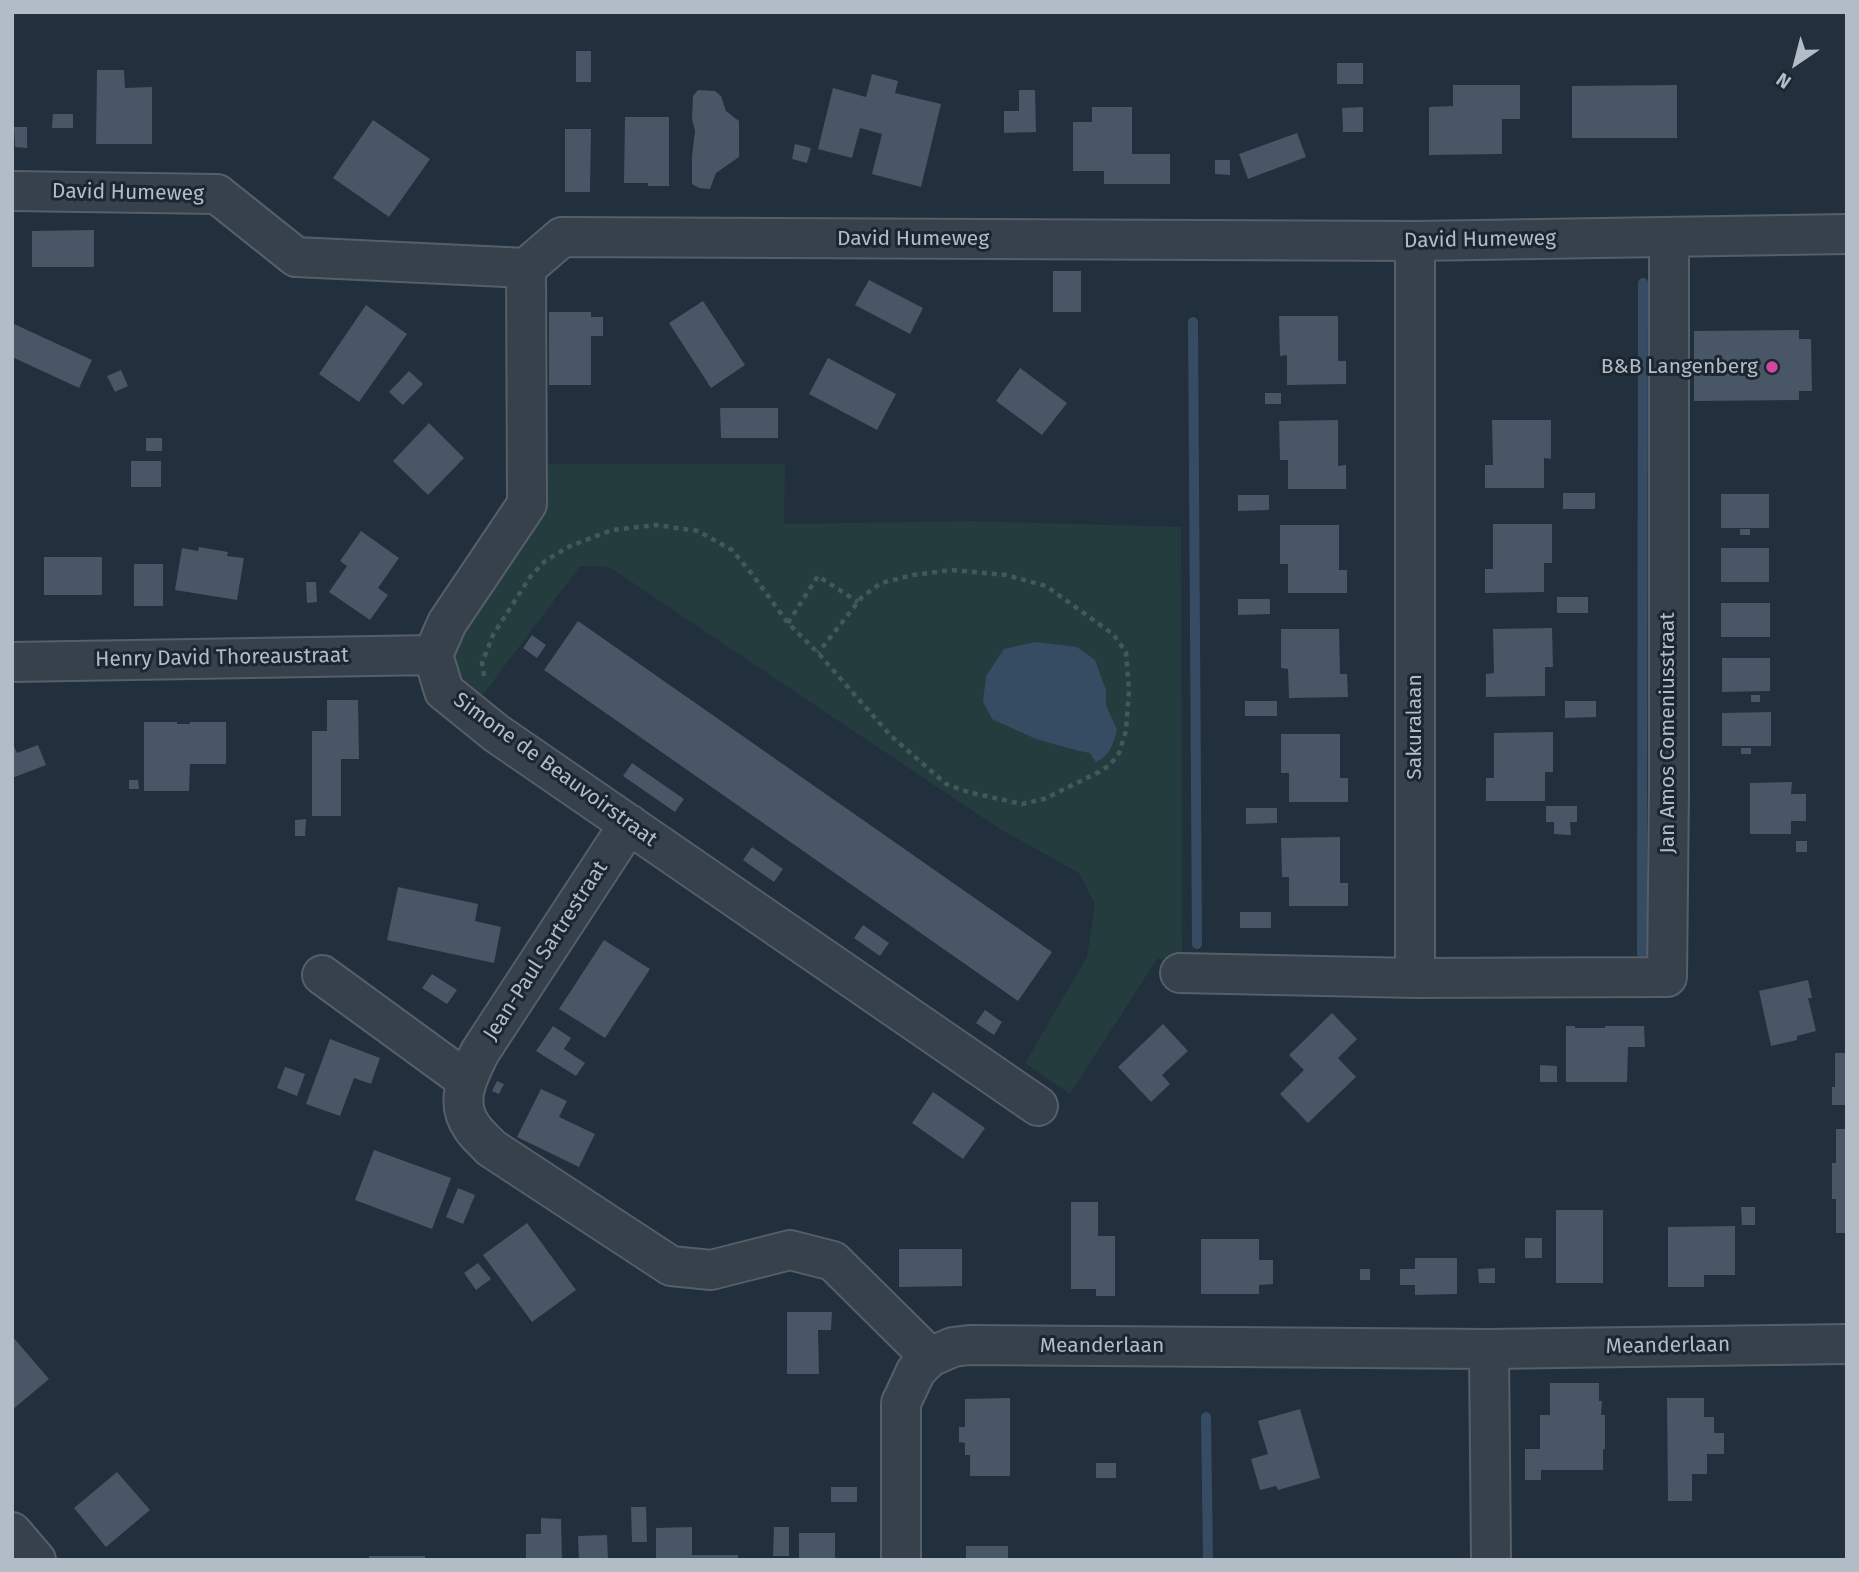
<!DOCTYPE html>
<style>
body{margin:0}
#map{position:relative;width:1859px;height:1572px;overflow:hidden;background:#222f3c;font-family:"Fira Sans",sans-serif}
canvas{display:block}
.frame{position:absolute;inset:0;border:14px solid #b2bcc7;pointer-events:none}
.north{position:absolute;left:1761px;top:28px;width:70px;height:70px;-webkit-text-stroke:5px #1b2630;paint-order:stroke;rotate:215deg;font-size:19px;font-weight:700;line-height:28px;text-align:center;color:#b2bcc7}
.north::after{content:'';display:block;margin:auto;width:24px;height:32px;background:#b2bcc7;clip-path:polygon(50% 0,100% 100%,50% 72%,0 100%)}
</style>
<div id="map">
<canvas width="1859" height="1572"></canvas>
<div class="frame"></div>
<div class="north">N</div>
</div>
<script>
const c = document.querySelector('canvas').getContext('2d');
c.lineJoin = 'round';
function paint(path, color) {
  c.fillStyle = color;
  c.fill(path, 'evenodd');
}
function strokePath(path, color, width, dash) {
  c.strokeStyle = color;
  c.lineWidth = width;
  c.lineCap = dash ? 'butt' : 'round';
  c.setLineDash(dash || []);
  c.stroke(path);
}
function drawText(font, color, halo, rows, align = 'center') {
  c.font = font + ' "Fira Sans",sans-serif';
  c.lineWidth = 6;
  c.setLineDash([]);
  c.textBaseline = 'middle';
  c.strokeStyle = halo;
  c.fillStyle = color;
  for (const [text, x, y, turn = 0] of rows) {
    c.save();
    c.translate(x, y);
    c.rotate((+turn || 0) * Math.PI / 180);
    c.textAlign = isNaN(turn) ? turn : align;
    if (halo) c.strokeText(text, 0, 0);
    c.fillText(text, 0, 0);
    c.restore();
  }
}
paint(new Path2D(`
 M542,464H785L784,524L970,521L1181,527L1182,957L1157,959L1070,1094L1025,1063L1087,957L1095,904L1079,873L998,828L609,567L580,566L479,700L459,682L452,669L454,636Z`), '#243c3d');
paint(new Path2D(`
 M1035,642L1077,647L1095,660L1106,690V705L1117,730C1113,744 1110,756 1096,762L1090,753L1079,751L1036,739L992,719L983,702L986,676L1004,649Z`), '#364c63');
strokePath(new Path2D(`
 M1193,322L1197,944
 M1642,953L1643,283
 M1206,1417L1208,1560`), '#364c63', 10);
paint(new Path2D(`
 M576,51H591V82H576Z
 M1337,63H1363V84H1337Z
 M97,70H124L125,88L152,87V144H96Z
 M872,74L898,81L895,93L941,104L921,187L872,174L882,134L860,128L852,158L818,149L833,88L866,97Z
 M1453,85H1520V119H1502V154L1429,155V107L1453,106Z
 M1677,85V138H1572V86Z
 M698,90L715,91L721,96L726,111L739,121V157L716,173L710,189L699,188L692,184V156L695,131L692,119L693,96Z
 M1019,90H1035L1036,132L1004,133V111H1019Z
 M1092,107H1132V154H1170V184H1104V171H1073V122H1092Z
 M1363,107V132H1343L1342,108Z
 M53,114H73V128H52Z
 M625,117H669V186H648V183H624Z
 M373,120L430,159L389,217L333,178Z
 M14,127H27V148L15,147Z
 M565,129H591L590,192H565Z
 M1297,133L1306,157L1248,179L1239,154Z
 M795,144L811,148L807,163L792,159Z
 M1215,160H1230V175L1215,174Z
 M94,230V267H32V231Z
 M1053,271H1081V312H1053Z
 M869,280L923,308L910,334L855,305Z
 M703,301L745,365L711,388L669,323Z
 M366,305L407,334L359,402L319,374Z
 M549,312H591V317H603V336H591V385H549Z
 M1279,316H1338V361H1346V384L1287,385V355L1280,356Z
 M12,323L92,360L79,388L12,357Z
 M1799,330V339H1811L1812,391H1799V400L1694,401V331Z
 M828,358L896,394L877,430L809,394Z
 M1020,368L1067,403L1042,435L996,401Z
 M121,370L128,386L115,392L107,376Z
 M409,371L423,384L403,405L389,392Z
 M1265,393H1281V404H1265Z
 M720,408H778V438H721Z
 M1338,420V466L1346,465V489H1288V460H1280L1279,421Z
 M1492,420H1551V459L1544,458V488H1485V465H1493Z
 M429,423L464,458L428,495L393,461Z
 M146,438H162V451H146Z
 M131,461H161V487H131Z
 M1563,493H1595V509H1563Z
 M1721,494H1769V528H1721Z
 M1238,495H1269V510L1238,511Z
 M1493,524H1552V563H1544V592L1485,593V569H1493Z
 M1280,525H1339V570H1347V593H1288V564H1280Z
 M1740,529H1750V535H1740Z
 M361,531L399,558L378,588L388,595L370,620L329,592L347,566L340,561Z
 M199,547L228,552L227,556L244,558L237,600L175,590L182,548L198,551Z
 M1721,548H1769V582H1721Z
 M44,557H102V595H44Z
 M134,564H163V606H134Z
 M306,582H316L317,602L307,603Z
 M1557,597H1588V613H1557Z
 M1238,599H1270V614L1238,615Z
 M1721,603H1770V637H1721Z
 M578,621L1052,952L1018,1001L544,670Z
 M1552,628L1553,667H1545V696L1486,697V674L1494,673L1493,629Z
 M1281,629H1339L1340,674H1347L1348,697L1289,698L1288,669L1281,668Z
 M532,635L546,645L537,658L523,648Z
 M1722,658H1770V691L1722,692Z
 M1751,695H1760V702H1751Z
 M327,700H358L359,759H341V816H312V731H327Z
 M1245,701H1277V716H1245Z
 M1565,701H1596V717L1565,718Z
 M1771,712V746H1722V713Z
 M144,722H177V724H190V722H226V764H190L189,791H144Z
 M1553,732V772H1545V801H1486V778H1494V733Z
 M1281,734H1340V778H1348V802H1289V773H1281Z
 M12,742L17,753L38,745L46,765L12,778Z
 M1741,748H1751V754H1741Z
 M632,763L684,799L675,812L623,776Z
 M129,780H138L139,789H129Z
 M1792,782L1791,794H1806V821H1791V834H1750V783Z
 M1546,806H1577V822H1570L1571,835L1554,834V822H1546Z
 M1246,808H1277V823L1246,824Z
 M306,819L305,836H295V820Z
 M1340,837V883H1348V906H1289V877H1282L1281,838Z
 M1796,841H1807V852H1796Z
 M752,847L783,869L774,882L743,860Z
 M398,887L478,904L475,921L501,927L494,963L387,940Z
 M1240,912H1271V928H1240Z
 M863,925L889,943L880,956L854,938Z
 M604,940L650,969L605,1038L559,1009Z
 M432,974L457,990L447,1004L422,988Z
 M1808,980L1812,998H1808L1816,1031L1797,1036V1040L1771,1046L1759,991Z
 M985,1010L1002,1022L994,1035L976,1023Z
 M1332,1013L1357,1039L1338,1058L1356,1077L1308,1123L1280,1094L1304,1070L1289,1055Z
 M1163,1024L1188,1051L1162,1075L1170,1084L1151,1102L1118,1067Z
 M553,1026L571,1038L564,1049L585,1063L576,1076L536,1051Z
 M1566,1026H1575V1028H1605V1026H1644L1645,1047H1628L1627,1082H1566Z
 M330,1039L380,1058L371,1084L354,1078L340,1116L306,1104Z
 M1835,1053H1847V1105H1832V1087H1835Z
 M1540,1065L1557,1066V1082H1540Z
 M285,1067L305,1074L297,1096L277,1088Z
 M497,1081L504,1084L499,1094L492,1091Z
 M541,1089L567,1101L559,1117L595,1134L579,1167L517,1137Z
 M933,1092L985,1128L963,1159L912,1123Z
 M1836,1129H1847V1233H1836V1199H1832V1163H1836Z
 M374,1150L451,1178L432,1229L355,1200Z
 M458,1188L475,1195L463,1224L446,1217Z
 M1071,1202H1098V1236H1115V1296H1096V1289H1071Z
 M1741,1207H1755V1225H1742Z
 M1556,1210H1603V1283H1556Z
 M527,1223L576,1290L532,1322L483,1255Z
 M1735,1226V1275H1704V1287H1668V1227Z
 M1525,1238H1542V1258H1525Z
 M1201,1239H1259V1260H1273V1284L1259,1285V1294H1201Z
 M899,1249H962V1286L899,1287Z
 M1415,1258H1457V1294L1415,1295V1285H1400V1269H1415Z
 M478,1263L491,1279L476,1290L464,1273Z
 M1495,1268V1283H1479L1478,1269Z
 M1360,1269H1370V1280H1360Z
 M787,1312H832L831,1330H818L819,1374H787Z
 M12,1336L49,1379L12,1410Z
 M1550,1383H1599V1401H1602L1601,1415H1605V1449H1603V1470H1541V1480H1525V1449H1540V1415H1550Z
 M1010,1398V1476H970V1455H965V1443L959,1442V1427H965V1399Z
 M1667,1398H1704V1417H1714V1433H1724V1454H1707V1474H1692V1501H1668Z
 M1300,1409L1320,1478L1278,1490L1276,1486L1260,1490L1251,1459L1268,1454L1258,1421Z
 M1096,1463H1116V1478H1096Z
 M117,1472L150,1510L106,1547L74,1508Z
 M831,1487H857V1502H831Z
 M631,1507H646L647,1542H632Z
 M541,1518L561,1519L562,1560H526V1534H541Z
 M692,1527V1555H738V1560H656V1528Z
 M774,1527H789V1556H773Z
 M799,1533H835V1560H799Z
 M607,1535L608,1560H579L578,1536Z
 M966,1546H1008V1560H966Z
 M369,1556H425V1560H369Z`), '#485665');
const minor = new Path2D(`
 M12,191L217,194L296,257L526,268L562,237L1415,241L1847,234
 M526,268L527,504L447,623L433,655L444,691L496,733L1038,1106
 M12,662L433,655
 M629,824L480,1052C468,1076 454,1102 472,1127C477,1135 485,1141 491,1148L671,1266L711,1270L790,1250L833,1261L930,1357
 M1180,973L1415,978V241
 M322,975L466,1080
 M1415,978L1667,977L1669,790V237
 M1489,1349L1491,1560
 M12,1532L36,1560
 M901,1560V1403L916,1371L930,1357L953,1347L969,1345L1489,1349L1847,1344`);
strokePath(minor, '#545f6a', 42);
strokePath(new Path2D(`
 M788,623L818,576L858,602
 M484,676L482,663L493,635L530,577L545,561L570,546L612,530L656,525L698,531L732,550L752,574L788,623L818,653L891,736L946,784L968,792L1022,804L1044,799L1099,772L1110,765L1119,753L1126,731L1129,690L1126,652L1113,634L1046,586L1006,575L952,570L913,575L881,583L862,597L818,653`), '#42595a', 4.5, [5, 5]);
strokePath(minor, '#36414c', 38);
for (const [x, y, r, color] of [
 [1772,367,7,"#d1479c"]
]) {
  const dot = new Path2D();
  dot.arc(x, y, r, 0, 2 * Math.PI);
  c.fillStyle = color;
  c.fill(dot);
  strokePath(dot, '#1b2630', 2.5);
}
drawText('21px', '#b2bcc7', '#1b2630', [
 ["David Humeweg",128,193,1],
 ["David Humeweg",913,239],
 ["David Humeweg",1480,240,-1],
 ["Henry David Thoreaustraat",222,658,-1],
 ["Sakuralaan",1415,727,-90],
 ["Jan Amos Comeniusstraat",1668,733,-90],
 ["Simone de Beauvoirstraat",555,770,36],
 ["Jean-Paul Sartrestraat",546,951,-57],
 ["Meanderlaan",1102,1346],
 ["Meanderlaan",1668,1346,-1]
]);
drawText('21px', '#b2bcc7', '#1b2630', [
 ["B&B Langenberg",1758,367]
], 'right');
</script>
